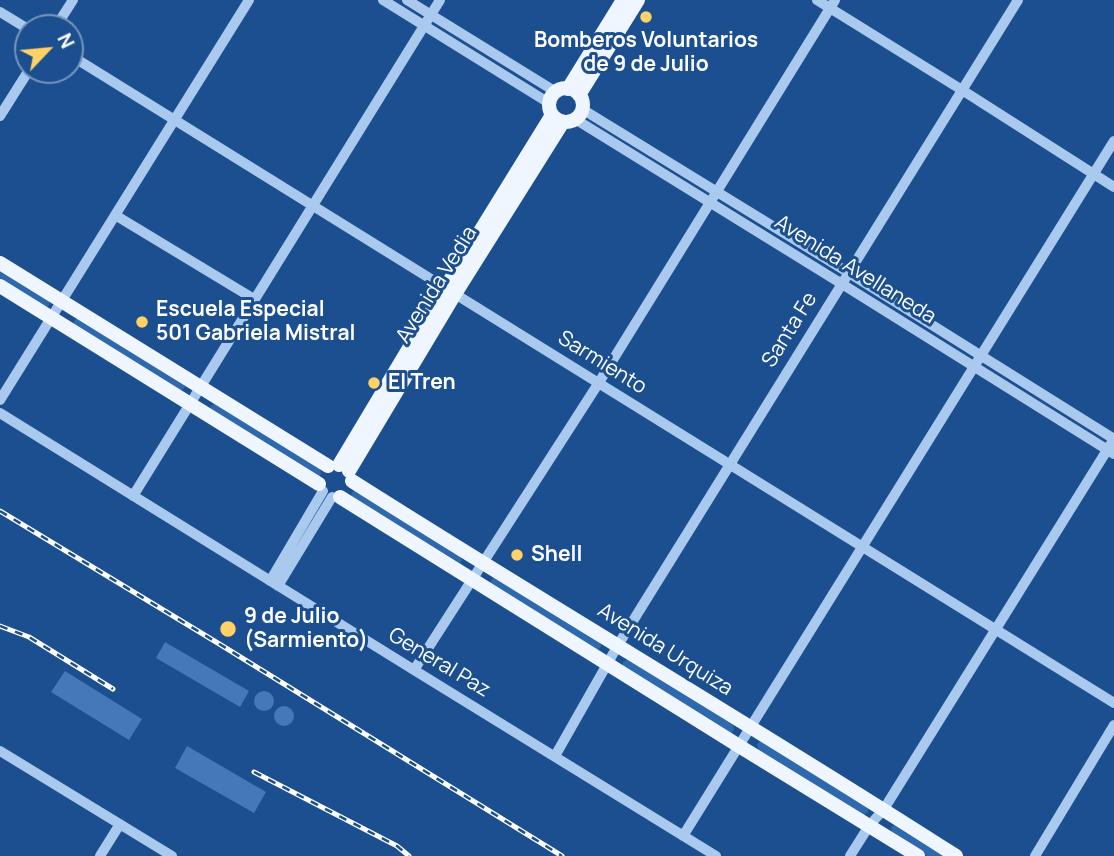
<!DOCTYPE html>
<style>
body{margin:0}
#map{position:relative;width:1114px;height:856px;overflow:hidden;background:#1b4f8f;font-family:Manrope,sans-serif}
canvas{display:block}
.north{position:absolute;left:14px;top:14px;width:70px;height:70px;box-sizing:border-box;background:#1b4f8f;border:2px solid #7695bc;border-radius:50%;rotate:64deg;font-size:19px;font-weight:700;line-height:28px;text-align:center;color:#fff}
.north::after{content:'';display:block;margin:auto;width:24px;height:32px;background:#ffd166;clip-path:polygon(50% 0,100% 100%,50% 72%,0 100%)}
</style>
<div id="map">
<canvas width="1114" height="856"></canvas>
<div class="north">N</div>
</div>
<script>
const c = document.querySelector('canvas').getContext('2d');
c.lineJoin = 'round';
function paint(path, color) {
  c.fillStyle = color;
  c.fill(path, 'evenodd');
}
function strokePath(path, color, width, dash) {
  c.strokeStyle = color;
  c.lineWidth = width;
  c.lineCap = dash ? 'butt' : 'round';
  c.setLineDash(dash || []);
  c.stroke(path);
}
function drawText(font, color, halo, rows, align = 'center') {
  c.font = font + ' Manrope,sans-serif';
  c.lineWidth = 6;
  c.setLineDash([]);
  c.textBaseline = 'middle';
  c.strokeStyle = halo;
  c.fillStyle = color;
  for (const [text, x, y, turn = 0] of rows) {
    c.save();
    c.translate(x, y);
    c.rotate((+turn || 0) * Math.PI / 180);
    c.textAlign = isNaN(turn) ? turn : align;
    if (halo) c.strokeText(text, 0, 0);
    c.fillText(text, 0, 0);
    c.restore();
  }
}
paint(new Path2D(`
 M0,268L49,299C50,302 50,305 47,307L0,281Z
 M77,317L185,386L184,389L179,391L75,326L73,323Z
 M215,403L320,469L321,474L319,477L210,409L211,406Z
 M356,490L461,555L462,561L460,563L351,496L352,492Z
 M493,577L600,642C602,645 601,648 598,650L490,583Z
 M626,660H631L733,725L734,730L731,733H728L623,667V662Z
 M760,741L868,808V812L864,815L759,751L757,745Z
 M896,825L947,856H927L892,834L891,827Z`), '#2e69ad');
paint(new Path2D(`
 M165,642L249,691L240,707L156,658Z
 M65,671L142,719L129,740L51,692Z
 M254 701a10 10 0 1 1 20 0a10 10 0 1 1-20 0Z
 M274 716a10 10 0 1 1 20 0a10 10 0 1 1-20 0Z
 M187,746L266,792L254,813L175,768Z`), '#4478b7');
strokePath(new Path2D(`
 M383,0L549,103
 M407,0L556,92
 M817,0L962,90L1114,187
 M0,12L28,29
 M55,28L73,0
 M70,55L1114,703
 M582,109L849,273L1114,439L884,809L869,826L850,856
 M0,116L29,70
 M575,119L842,284L1114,454
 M115,215L254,299
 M0,400L249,0
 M0,413L414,670L716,856
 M133,496L440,0
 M270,581L323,491
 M278,586L332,497
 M414,670L598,384L835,0
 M0,751L172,856
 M555,756L618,645L1018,0
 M683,836L1114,141
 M100,856L120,824
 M1035,856L1114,725`), '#a9c9ee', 10);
strokePath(new Path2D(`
 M549 105a17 17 0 1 1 34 0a17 17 0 1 1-34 0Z
 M568,89L623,0
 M579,95L638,0
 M0,263L328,466
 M0,286L319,484
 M339,465L445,288L552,115
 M349,471L455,294L563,122
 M352,481C552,608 757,728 956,856
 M340,497L739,746L918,856`), '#f0f6ff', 14);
const rail = new Path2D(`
 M0,511L221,645L562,856
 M0,626L29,637L113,689
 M254,772L397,846L409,856`);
strokePath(rail, '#fff', 5);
strokePath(rail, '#1b4f8f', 2.5, [8]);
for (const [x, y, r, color] of [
 [646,17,7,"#ffd166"],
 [142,322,7,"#ffd166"],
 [374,383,7,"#ffd166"],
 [517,555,7,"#ffd166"],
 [228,629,9,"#ffd166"]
]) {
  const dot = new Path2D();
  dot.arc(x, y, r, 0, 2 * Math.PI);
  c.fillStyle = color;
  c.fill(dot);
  strokePath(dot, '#1b4f8f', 2.5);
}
drawText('bold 21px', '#fff', '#1b4f8f', [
 ["Bomberos Voluntarios",646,41,"center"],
 ["de 9 de Julio",646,65,"center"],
 ["Escuela Especial",156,310],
 ["501 Gabriela Mistral",156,334],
 ["El Tren",388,383],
 ["Shell",531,555],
 ["9 de Julio",244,617],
 ["(Sarmiento)",244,641]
], 'left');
drawText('21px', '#fff', '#1b4f8f', [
 ["Avenida Avellaneda",855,270,32],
 ["Avenida Vedia",437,285,-58],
 ["Santa Fe",790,330,-58],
 ["Sarmiento",602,363,32],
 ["Avenida Urquiza",665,650,32],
 ["General Paz",439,663,31]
]);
</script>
